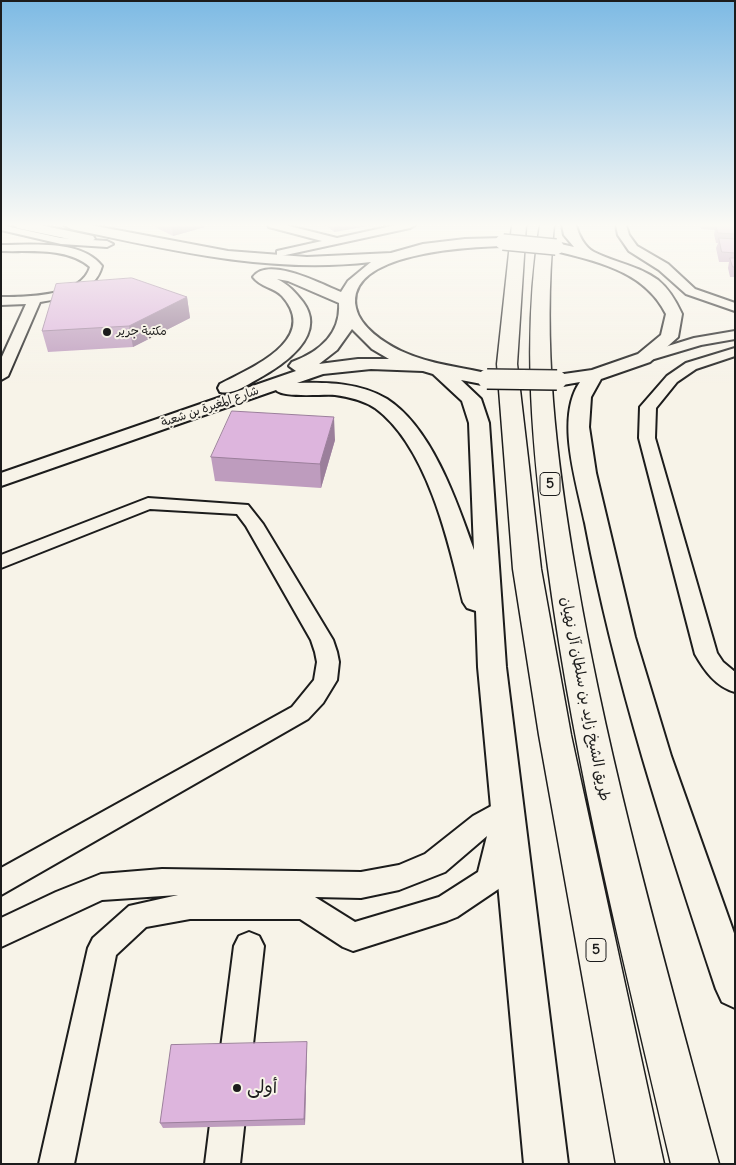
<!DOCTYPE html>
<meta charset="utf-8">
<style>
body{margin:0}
#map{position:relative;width:736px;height:1165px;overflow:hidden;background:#f7f3e8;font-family:Delius,sans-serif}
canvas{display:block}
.frame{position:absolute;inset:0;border:2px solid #1c1c1c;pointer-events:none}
</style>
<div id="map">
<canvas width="736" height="1165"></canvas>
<div class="frame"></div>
</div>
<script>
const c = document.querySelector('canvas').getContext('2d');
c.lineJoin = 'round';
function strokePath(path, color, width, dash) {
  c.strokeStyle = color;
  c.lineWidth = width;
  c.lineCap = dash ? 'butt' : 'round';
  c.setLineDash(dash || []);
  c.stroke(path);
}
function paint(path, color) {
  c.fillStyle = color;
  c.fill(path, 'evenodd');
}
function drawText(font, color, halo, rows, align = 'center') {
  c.font = font + ' Delius,"Playpen Sans Arabic",sans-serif';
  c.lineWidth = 4;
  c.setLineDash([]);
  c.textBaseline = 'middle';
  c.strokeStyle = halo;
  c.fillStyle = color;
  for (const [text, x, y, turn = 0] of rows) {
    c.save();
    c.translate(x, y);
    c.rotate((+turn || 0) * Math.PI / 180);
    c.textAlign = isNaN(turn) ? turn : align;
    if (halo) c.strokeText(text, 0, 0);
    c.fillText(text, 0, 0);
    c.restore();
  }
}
const minor = new Path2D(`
 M1,225L61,238L107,241L113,244L107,247L61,244L1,230Z
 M268,225H285L337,238L396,225H415L410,228L281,256L277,255V251L322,241L269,227Z
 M616,225H626L629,235L637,246L668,264L695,289L735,303V311L686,294L659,270L629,251L618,235Z
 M1,245C32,245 81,239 102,266C95,293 64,298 40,302L8,376L1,380V359L26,304L1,305V297C27,297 81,297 90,267C67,247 30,252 1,251Z
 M735,331V339L701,345L644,362L637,358L639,355L694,338Z
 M735,348V356L696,369L677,382L656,408L655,438L717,653L723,662L735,672V692C716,687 704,670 695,654L639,438L640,407L667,376L686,363Z
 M148,498L248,505L263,524L333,640L337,652L339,662L337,680L323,703L308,719L1,895V868L292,707L314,680L317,662L315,652L311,640L246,526L237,514L150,509L1,568V555Z
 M506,798L515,801L519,809L515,817L511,820L515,828L500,888L457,917L447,921L353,951L343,947L300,919H190L146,927L116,955L74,1164H39L88,948L93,938L129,906L178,895L102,900L1,947V918L56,892L101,874L162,869L361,872L399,865L425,854L473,816ZM487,836L478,872L439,897L355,922L315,897L361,898L399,890L445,872Z
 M249,932L259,936L264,946L250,1071L246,1083L237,1086L242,1088L247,1100L240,1164H205L213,1100L218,1088L227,1084L222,1083L218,1071L234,946L239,936Z`);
const major = new Path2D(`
 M15,225H40L93,236L95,239L88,243L17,228Z
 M64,225H90L228,251L307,257L391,253L423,244L465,239L503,238L510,242L503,246C470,247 344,252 356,308C360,327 384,343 401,351C431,365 462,367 494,375L496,379L494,383L487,385L461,380L481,399L489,423L506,667L568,1164H524L478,667L476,611L467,608L463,602C449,542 427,446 375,408C363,400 349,397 335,395C323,394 282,398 276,390L1,486V473L296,371L289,366L292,362C319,352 341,334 339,303L288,281L277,279C289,285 295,292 303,302C328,336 282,366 256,380C245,386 233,395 220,392L218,388L220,384C251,368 321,339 282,296C275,288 260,287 253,277C268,256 321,284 341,292L348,281L371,262C269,274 170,250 71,229ZM352,329L372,349L389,359H358L319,364L337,350ZM371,369L423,371L433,374L462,401L469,423L474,550C457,502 432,428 387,399C361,383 327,382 297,383L323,374Z
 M562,225H576C578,234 585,248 594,252C616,263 637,265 658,280C669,289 676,301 682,314L678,337L650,362L601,379L591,397L589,427L596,473L635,637L671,756L735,936V1008L722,1002L716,989C665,835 615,682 585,523C577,483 555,418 580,382L557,386L550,384L548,380L550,376L592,370L638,354L661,335L666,314C644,270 595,261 551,250L549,247L556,243L574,247L564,235Z`);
const highway = new Path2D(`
 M512,225H526L517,364L541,569L571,735L664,1164H616L539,735L513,569L497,364Z
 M540,225H554C542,343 556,458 576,574C610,774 667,969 719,1164H671C625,966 575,769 548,568C533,454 521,339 540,225Z`);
strokePath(minor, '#1c1c1c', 4);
strokePath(major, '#1c1c1c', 4);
strokePath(highway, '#1c1c1c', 3);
paint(minor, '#f7f3e8');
paint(major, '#f7f3e8');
paint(highway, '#f7f3e8');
const majorBridgeFar1 = new Path2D(`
 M503,242L556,247`);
const majorBridge = new Path2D(`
 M487,379L557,380`);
strokePath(majorBridgeFar1, '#1c1c1c', 18, []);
strokePath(majorBridge, '#1c1c1c', 22, []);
strokePath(majorBridgeFar1, '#f7f3e8', 15);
strokePath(majorBridge, '#f7f3e8', 19);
paint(new Path2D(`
 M153,225H205V227L173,236L153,226Z
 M325,225H374L334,232Z
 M700,225H735V277H730L728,268L729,262H719L716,248L718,243H716L714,234L715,230L701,229Z
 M187,297L190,318L133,347L48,352L42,331Z
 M335,440L321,488L215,481L211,457Z
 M307,1048L305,1125L163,1128L160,1123Z`), '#be9cbe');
paint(new Path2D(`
 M172,225H205V227L173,236Z
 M334,225H374L334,232Z
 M187,297L190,318L133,347L129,326Z
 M334,417L335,440L321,488L320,464Z
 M307,1042V1048L305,1125L304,1119Z`), '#9b7f9b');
const building = new Path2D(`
 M716,225L735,226V234L718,233Z
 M719,238L735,239V253L722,252Z
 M730,258H735V267H733Z
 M132,278L187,297L129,326L42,331L56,284Z
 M232,411L334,417L320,464L211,457Z
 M307,1042L304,1119L160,1123L171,1045Z`);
paint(building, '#ddb5dd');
strokePath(building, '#9b7f9b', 1);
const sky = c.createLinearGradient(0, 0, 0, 388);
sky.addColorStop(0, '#7dbae4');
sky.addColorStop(0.58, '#fbfaf5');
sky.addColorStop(1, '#fbfaf500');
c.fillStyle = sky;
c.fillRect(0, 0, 736, 388);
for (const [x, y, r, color] of [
 [107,332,5,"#1c1c1c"],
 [237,1088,5,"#1c1c1c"]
]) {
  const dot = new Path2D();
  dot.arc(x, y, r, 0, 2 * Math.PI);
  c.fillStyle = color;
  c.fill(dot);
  strokePath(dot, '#f7f3e8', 2);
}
drawText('12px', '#1c1c1c', '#f7f3e8', [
 ["مكتبة جرير",117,332]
], 'left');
drawText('12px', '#1c1c1c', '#f7f3e8', [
 ["شارع المغيرة بن شعبة",210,407,-19]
]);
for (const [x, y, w] of [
 [550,484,20],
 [596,950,20]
]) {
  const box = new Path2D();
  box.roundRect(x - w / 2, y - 11.5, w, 23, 4);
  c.fillStyle = '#f7f3e8';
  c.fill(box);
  strokePath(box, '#1c1c1c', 1);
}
drawText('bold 14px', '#1c1c1c', null, [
 ["5",550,484],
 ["5",596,950]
]);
drawText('15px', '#1c1c1c', '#f7f3e8', [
 ["طريق الشيخ زايد بن سلطان آل نهيان",585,699,79]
]);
drawText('18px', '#1c1c1c', '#f7f3e8', [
 ["أولى",247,1088]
], 'left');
</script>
